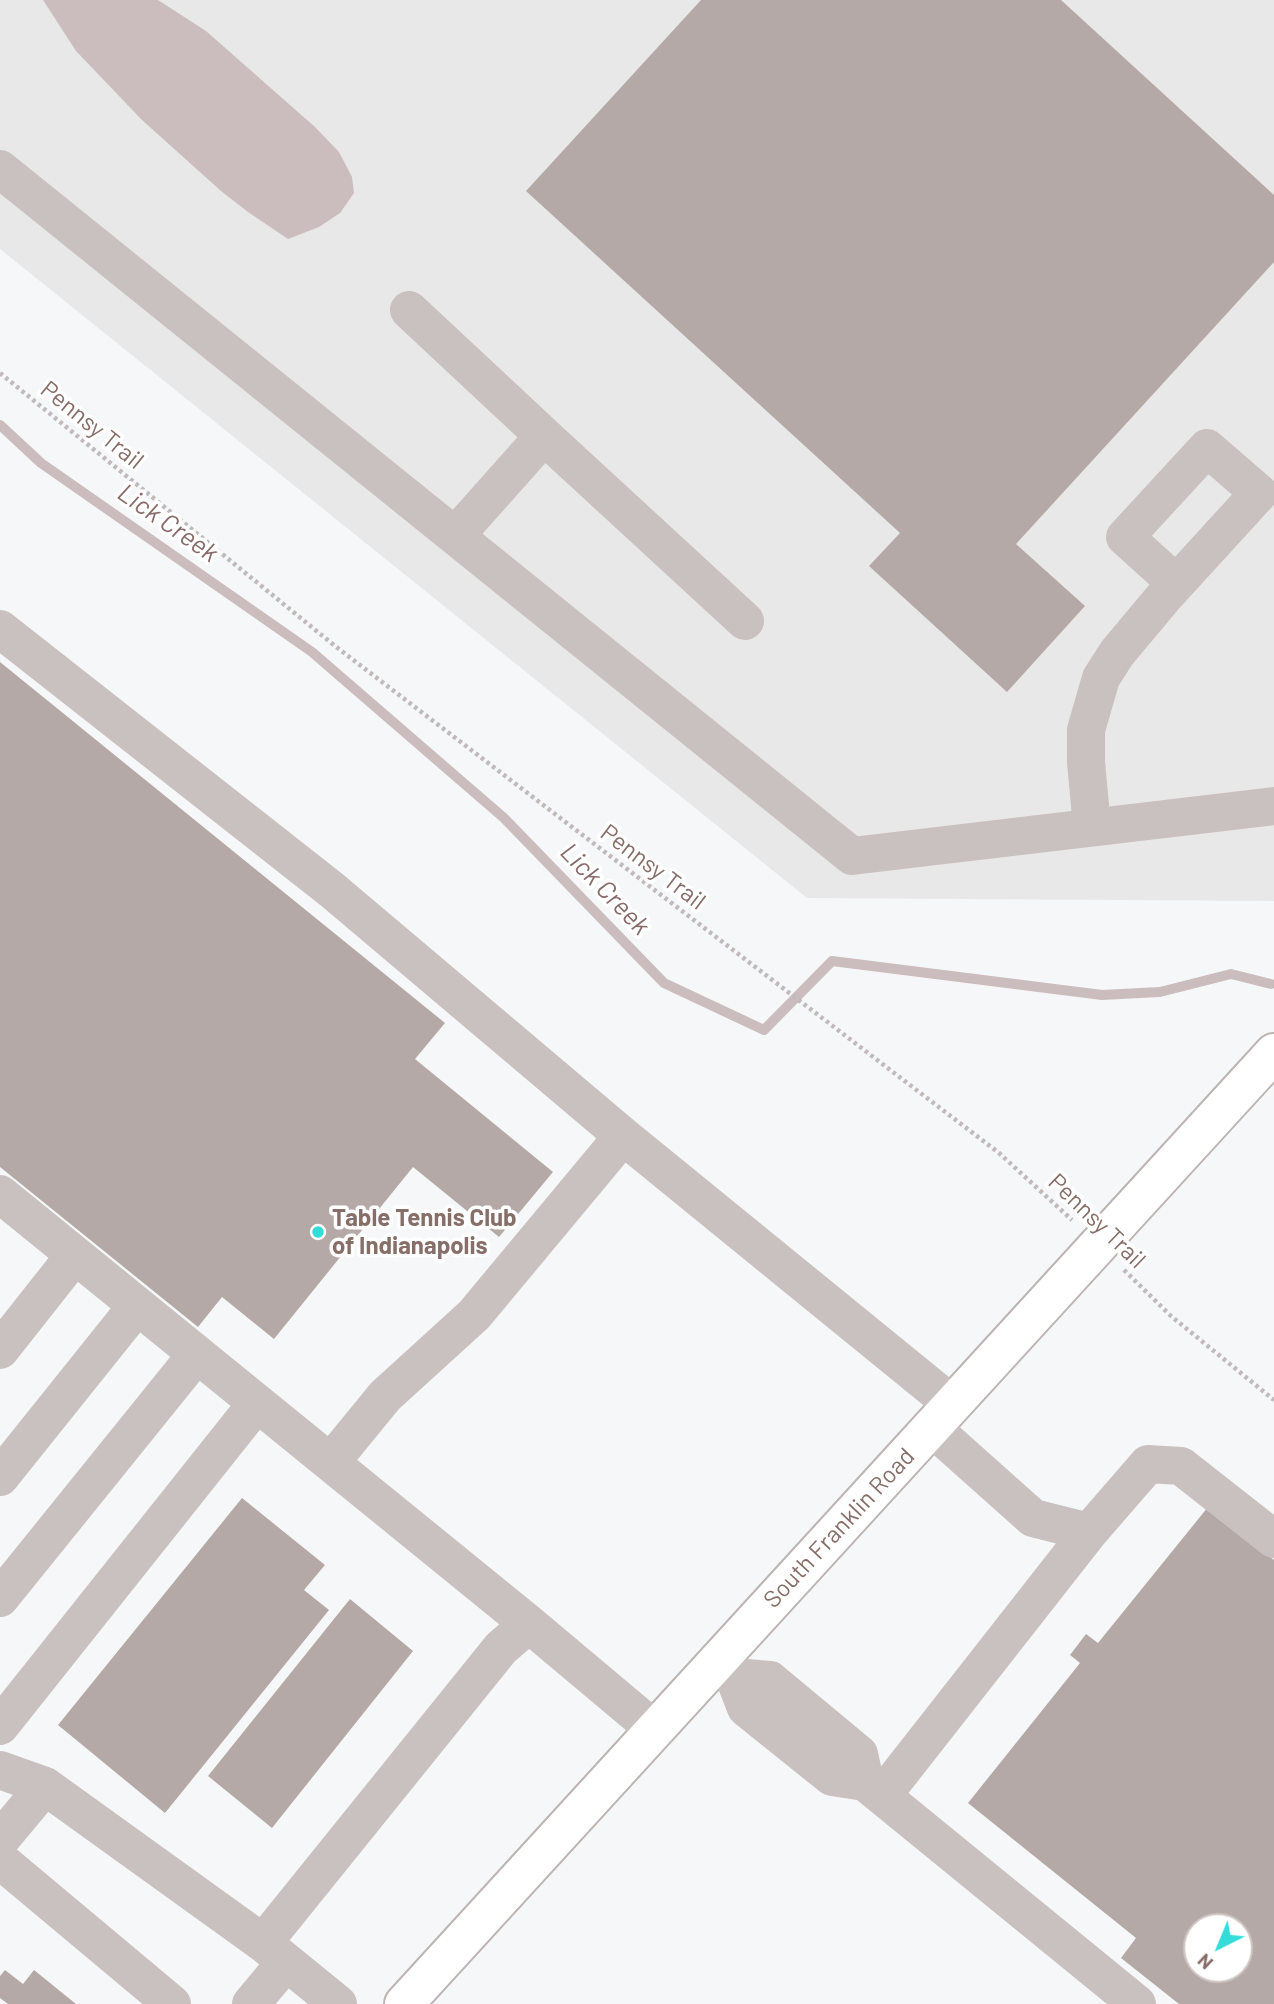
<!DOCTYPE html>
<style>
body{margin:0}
#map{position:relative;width:1274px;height:2004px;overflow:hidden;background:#f6f7f9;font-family:Barlow,sans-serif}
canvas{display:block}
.north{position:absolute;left:1183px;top:1913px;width:70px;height:70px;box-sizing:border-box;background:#fff;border:2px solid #cfc5c3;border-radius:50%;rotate:223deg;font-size:19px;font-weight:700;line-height:28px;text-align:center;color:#866e69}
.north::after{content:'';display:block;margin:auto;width:24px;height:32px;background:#33dcd9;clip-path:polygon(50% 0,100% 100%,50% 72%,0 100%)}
</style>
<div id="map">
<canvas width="1274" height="2004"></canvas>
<div class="north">N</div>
</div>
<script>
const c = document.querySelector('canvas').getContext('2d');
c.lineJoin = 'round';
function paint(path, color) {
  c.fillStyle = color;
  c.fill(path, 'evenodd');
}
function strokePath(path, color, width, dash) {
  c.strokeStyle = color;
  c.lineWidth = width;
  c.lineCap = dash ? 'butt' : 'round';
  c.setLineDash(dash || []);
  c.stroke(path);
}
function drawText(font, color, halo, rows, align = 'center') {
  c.font = font + ' Barlow,sans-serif';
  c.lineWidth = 7;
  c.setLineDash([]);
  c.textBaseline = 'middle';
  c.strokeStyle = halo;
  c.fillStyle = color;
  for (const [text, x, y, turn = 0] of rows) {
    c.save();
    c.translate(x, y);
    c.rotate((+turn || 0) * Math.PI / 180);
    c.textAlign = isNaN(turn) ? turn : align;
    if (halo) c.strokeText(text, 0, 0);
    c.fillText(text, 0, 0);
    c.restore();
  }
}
paint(new Path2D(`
 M0,0H1274V901L807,898L0,249Z`), '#e9e8e9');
paint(new Path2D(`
 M43,0H158L206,31L315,127L339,152L352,177L354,193L340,213L319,227L288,239L248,212L221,191L142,120L76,51Z`), '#cbbdbd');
strokePath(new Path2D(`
 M0,425L41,463L312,652L504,818L664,983L764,1030L832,961L1102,995L1160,992L1231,974L1271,984`), '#cbbdbd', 10);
paint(new Path2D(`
 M701,0H1061L1274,195V262L1016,544L1085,606L1007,692L869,566L900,533L526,191Z
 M0,662L445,1023L415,1059L553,1172L499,1237L413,1167L274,1339L222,1297L198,1327L0,1167Z
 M242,1498L325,1565L304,1590L329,1610L165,1813L58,1725Z
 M1208,1507L1274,1560V2004H1179L1121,1958L1136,1938L968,1803L1080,1663L1070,1655L1086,1634L1098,1643ZM1197,1927H1239V1969H1197Z
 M350,1599L413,1651L272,1828L208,1776Z
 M5,1970L23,1984L34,1970L76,2004H8L0,1998V1976Z`), '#b5a9a7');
const major = new Path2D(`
 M404,2004L1274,1053`);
strokePath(major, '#bcb5b3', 42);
strokePath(new Path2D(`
 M0,373L335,646L999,1153L1072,1220
 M1124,1270L1171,1316L1274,1400`), '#c0bbba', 4.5, [3.5, 3.5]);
strokePath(new Path2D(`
 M0,169L852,856L1274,806
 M409,310L544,436
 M455,536L544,436L745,621
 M0,629L332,890L623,1136
 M1092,827L1086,762V730L1101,678L1117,653L1163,598L1259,493L1207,448L1125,537L1176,583
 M0,1194L529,1624L654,1729
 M0,1350L75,1255
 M931,1427L1033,1518L1089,1532L1148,1464L1181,1466L1274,1539
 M331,1462L385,1396L474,1315L623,1136L952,1404
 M0,1477L137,1306
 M0,1598L197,1354
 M716,1662L734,1677L746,1708L832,1777L865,1782L1137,2004
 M734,1677L770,1680L859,1754L865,1782
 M0,1726L257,1403
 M0,1770L45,1786L263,1943L338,2004
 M882,1796L1089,1532
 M0,1840L45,1786
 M0,1860L172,2004
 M263,1943L501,1648L529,1624
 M251,2004L286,1962`), '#c8c1bf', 38);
strokePath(major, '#fff', 38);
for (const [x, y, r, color] of [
 [318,1232,7,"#33dcd9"]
]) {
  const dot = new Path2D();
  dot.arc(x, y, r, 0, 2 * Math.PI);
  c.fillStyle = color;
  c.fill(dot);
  strokePath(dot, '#fff', 2.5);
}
drawText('24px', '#866e69', '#fff', [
 ["Pennsy Trail",92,425,39],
 ["Pennsy Trail",653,867,37],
 ["Pennsy Trail",1097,1221,44],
 ["South Franklin Road",839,1528,-47]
]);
drawText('bold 24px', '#866e69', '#fff', [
 ["Table Tennis Club",332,1218],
 ["of Indianapolis",332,1246]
], 'left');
drawText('italic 26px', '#886a6a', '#fff', [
 ["Lick Creek",168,523,35],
 ["Lick Creek",605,889,46]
]);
</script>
